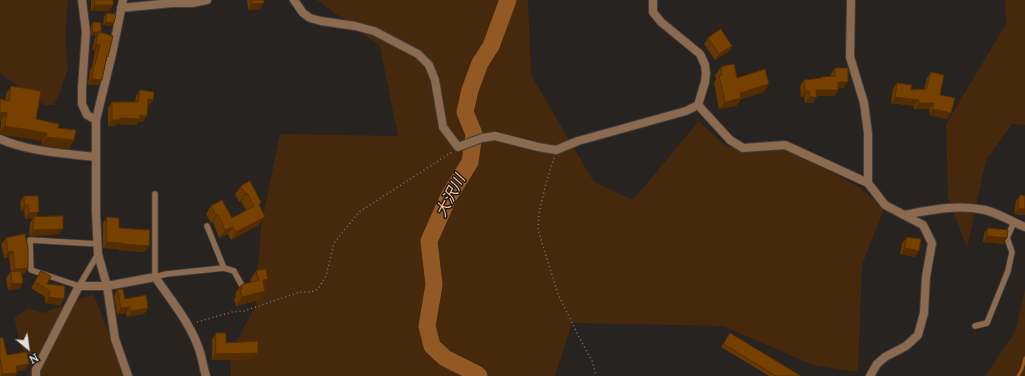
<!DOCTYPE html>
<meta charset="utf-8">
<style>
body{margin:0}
#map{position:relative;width:1025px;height:376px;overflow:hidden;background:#262321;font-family:Lora,serif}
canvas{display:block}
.north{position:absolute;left:8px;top:328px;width:40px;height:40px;-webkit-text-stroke:3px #1d1a18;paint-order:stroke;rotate:151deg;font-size:11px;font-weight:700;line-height:16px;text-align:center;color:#e1dfde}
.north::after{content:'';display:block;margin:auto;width:14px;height:18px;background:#e1dfde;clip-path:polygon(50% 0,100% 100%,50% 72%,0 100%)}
</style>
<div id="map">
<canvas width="1025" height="376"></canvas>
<div class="north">N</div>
</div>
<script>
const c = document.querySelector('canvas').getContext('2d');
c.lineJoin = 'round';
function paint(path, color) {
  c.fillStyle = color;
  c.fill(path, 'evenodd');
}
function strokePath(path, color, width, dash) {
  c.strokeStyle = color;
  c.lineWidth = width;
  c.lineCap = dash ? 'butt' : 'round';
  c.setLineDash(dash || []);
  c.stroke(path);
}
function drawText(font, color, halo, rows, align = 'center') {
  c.font = font + ' Lora,"Noto Sans JP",serif';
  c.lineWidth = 3;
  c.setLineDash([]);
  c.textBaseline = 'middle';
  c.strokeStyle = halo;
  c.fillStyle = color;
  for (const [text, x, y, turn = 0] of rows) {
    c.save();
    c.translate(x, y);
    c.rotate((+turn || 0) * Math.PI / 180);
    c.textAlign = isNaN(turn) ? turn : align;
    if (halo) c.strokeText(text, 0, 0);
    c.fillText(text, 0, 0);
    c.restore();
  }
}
paint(new Path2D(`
 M0,0H68L65,40L68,67L61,90L54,105H44L0,73Z
 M317,0H528L531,75L594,182L633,200L699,121L727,147L782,146L859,187L884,209L862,265L858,372L813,365L723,326L572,323L555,376H231L230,353L255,307L261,226L280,134L398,136L380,46Z
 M1005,0H1025V125L1012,124L986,160L967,248L948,198L946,124L1006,24Z
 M1025,290V376H985L1015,332Z
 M93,294L127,376H29L31,366L23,351L14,318L28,308L43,313Z`), '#46280d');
strokePath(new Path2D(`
 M1018,376L1022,369L1025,358`), '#925924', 3);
strokePath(new Path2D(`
 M479,376L477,374L445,358L432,346L427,326L434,285L429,241L449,196L470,162L474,134L465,112L470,90L480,63L491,46L508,0`), '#925924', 17);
const service = new Path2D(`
 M155,194V277L166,274L224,268L234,271L241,284
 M207,226L224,268
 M98,244L30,240L31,270L79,286L98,254
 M975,326L987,323L1008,271L1012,252L1007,238L1014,222`);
const minor = new Path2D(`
 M82,0L86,32L82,87V104L87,115L96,120
 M123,0L112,54L96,120V212L98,254L107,286L115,339L128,376
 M294,0L303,13L310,18L321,21L355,26L374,31L418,54L429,65L435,80L443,127L458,147L482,138L495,136L538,147L556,150L578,141L686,111L698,105L705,82L706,74L705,65L700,54L661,22L653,12V0
 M121,8L172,3H192L207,0
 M698,105L730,140L743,148L785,145L868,183
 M0,139C29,152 64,153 95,157
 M904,215C931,210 957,204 985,210C998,213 1012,222 1025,227
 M36,376V370L79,286H107L155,277C171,300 190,323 199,349C202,357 203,367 206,376`);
const tertiary = new Path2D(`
 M851,0L850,57L864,103L868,133V183L885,205L923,225L932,243L926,277L924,313L918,335L906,346L885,357L877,364L870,376`);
strokePath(service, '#403d3b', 7);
strokePath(minor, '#403d3b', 10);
strokePath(tertiary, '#403d3b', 10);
strokePath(new Path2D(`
 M554,158L546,183L539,213L538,230L558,294L578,335L592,361L596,376
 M197,322L232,312L244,311L300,292H311L318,289L326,276L334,243L359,212L452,152`), '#787674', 1.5, [1, 3]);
strokePath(service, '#8b6a50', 5.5);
strokePath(minor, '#8b6a50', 8);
strokePath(tertiary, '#8b6a50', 8);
paint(new Path2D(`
 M91,0H113L109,11H91Z
 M247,0H264L260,9L248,10Z
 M107,13L112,26L103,25L104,16Z
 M93,22L101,32L107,59L98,85H88L90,70L92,67L95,51L92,50L95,38L97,36L91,35V26Z
 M708,38L732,46L728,52L715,60L704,44Z
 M721,67L737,78L764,92L741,99L736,106L719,109L714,83L716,79L715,75Z
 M835,68L844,88H838V90L834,96H817L812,103H805L804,97H801L800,86L804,80L820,79L821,77H831V74Z
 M931,72L940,95L951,113L947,119L929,115L930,109H914V106L891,103L893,89L897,83L911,90H924L927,78Z
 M11,86L36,119L58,128L69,149L41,145L42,141L0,134L1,121H0V99L5,100L6,94Z
 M140,90L149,106H147L143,122H138L136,125L117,124L116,126H108V108L112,102H135L136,96Z
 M241,186L261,202L259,205V225L231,240L228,234L219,238L213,222L211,223L206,214L211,206L232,218L246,210L241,201L239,202L235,194Z
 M1020,195L1025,196V215L1014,214L1016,201Z
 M24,196L36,217L59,234L29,236L30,223L33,218L25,219L24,211H21L20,202Z
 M107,217L119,228L145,252L118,250V249L103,248V223Z
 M988,228L1007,238L1003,244L983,242L984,233Z
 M25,234L24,274H22L23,283L19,289L8,290L6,278L11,272L9,257L4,258L1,244L6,238Z
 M907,237L915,257L900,254L902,243Z
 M41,271L47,284L64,299L60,305L45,303V297L31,288Z
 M256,271L264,285L259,300L236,306L234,299L236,296L235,294L241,285L251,282L250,280Z
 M118,289L125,299L148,308L144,314L127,317L126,313L117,314L114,295Z
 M216,333L226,343L254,359L212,360V339Z
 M730,333L801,376H769L721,347Z
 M0,338L7,355L25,370L16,371L17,373L14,376H0Z`), '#653701');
paint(new Path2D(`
 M264,3L260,9L248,10L252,4Z
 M95,5H113L109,11H91Z
 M106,22L114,23L112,26L103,25Z
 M93,32L99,33L97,36L91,35Z
 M96,44L100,45L95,51L92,50Z
 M732,46L728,52L715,60L719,54Z
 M92,79L102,80L98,85H88Z
 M838,82H848L844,88H834Z
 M769,84L764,92L741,99L736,106L719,109L725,102L740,93Z
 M816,90H838L834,96H812Z
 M805,91H809L804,97H801Z
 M810,97H817L812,103H805Z
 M895,97L919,100L914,106L891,103Z
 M148,99L153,100L149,106L144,105Z
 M919,103H934L930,109H914Z
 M933,109L951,113L947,119L929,115Z
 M0,112L7,113L1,121H0Z
 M140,115L147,116L143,122H138L136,125L117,124L116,126H108L112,120L120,118Z
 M5,126L47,133L42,141L0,134V132Z
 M46,137L74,140L69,149L41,145Z
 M247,193L241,201L239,202L245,194Z
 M25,205H28L24,211H21Z
 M1018,208L1025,209V215L1014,214Z
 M39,212L35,218L34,217L33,218L25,219L29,213Z
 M218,214L213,222L211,223L216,215Z
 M265,217L259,225L231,240L236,232Z
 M233,227L228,234L219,238L225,230Z
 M63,229L59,234L29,236L33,230Z
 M987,236L1007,238L1003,244L983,242Z
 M107,242L122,243L118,249L103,248Z
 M122,244L149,246L145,252L118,250Z
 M905,248L919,251L915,257L900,254Z
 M13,251L9,257L4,258L8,252Z
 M28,268L24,274L11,275L15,269Z
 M268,279L262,288L263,280Z
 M23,283L19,289L8,290L12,284Z
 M265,291L259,300L236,306L242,297Z
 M49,297L64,299L60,305L45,303Z
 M130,307L126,313L117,314L121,308Z
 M148,308L144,314L127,317L131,311Z
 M258,353L254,359L212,360L216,354Z
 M29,364L25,370L12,372L16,366Z
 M17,373L14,376H1L3,374Z`), '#532d01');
const building = new Path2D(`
 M95,0H113V5H95Z
 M252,0H264V3L252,4Z
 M107,13L116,14L114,23L106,22Z
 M93,22L101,23V32H93Z
 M721,29L732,46L719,54L708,38Z
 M99,32L113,36L108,57L107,56L102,80L92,79L94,64H95L100,45L96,44Z
 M734,64L737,78L765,69L769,84L740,93L741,98L725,102L719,75H722L721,67Z
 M835,68H848V82H838V90H816L817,97H810L809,91H805L804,80L821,78V77L835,76Z
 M931,72L944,75L940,95L955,98L951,113L933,109L934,103H919V100L895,97L897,83L912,85L911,90L926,89Z
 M11,86L41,91L36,119L59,124L58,128L76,130L74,140L46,137L47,133L5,126L7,113L0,112V99L9,101Z
 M140,90L154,92L153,100L148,99L147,116L140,115V119L120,118V120H112V102H138Z
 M250,181L261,202L259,205L265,217L236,232L233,227L225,230L218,214L216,215L211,206L222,200L232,218L254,206L247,193L245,194L241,186Z
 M1020,195L1025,196V209L1018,208Z
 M24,196H38L39,212L29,213L28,205H25Z
 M63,216V229L33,230L34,217Z
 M107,217L119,218V228L150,230L149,246L122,244V243L107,242Z
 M988,228L1008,230L1007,238L987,236Z
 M25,234L28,248V268L15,269L13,251L8,252L6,238Z
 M907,237L921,239L919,251L905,248Z
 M266,269L268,279L263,280L265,291L242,297L240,290L242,289L241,285L259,280L256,271Z
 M21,271L23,283L12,284L11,272Z
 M41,271L51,276L47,284L65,286L64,299L49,297L50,291L35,282Z
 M118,289H123L125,299L146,295L148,308L131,311L130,307L121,308Z
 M216,333H226V343L258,341V353L216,354Z
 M730,333L801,376H776L724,344Z
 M0,338H3L7,355L27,352L29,364L16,366L17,373L3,374L0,358Z`);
paint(building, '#764001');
strokePath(building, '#532d01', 1);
drawText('italic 15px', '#fdc191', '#1d1a18', [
 ["大沢川",451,196,-62]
]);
</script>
